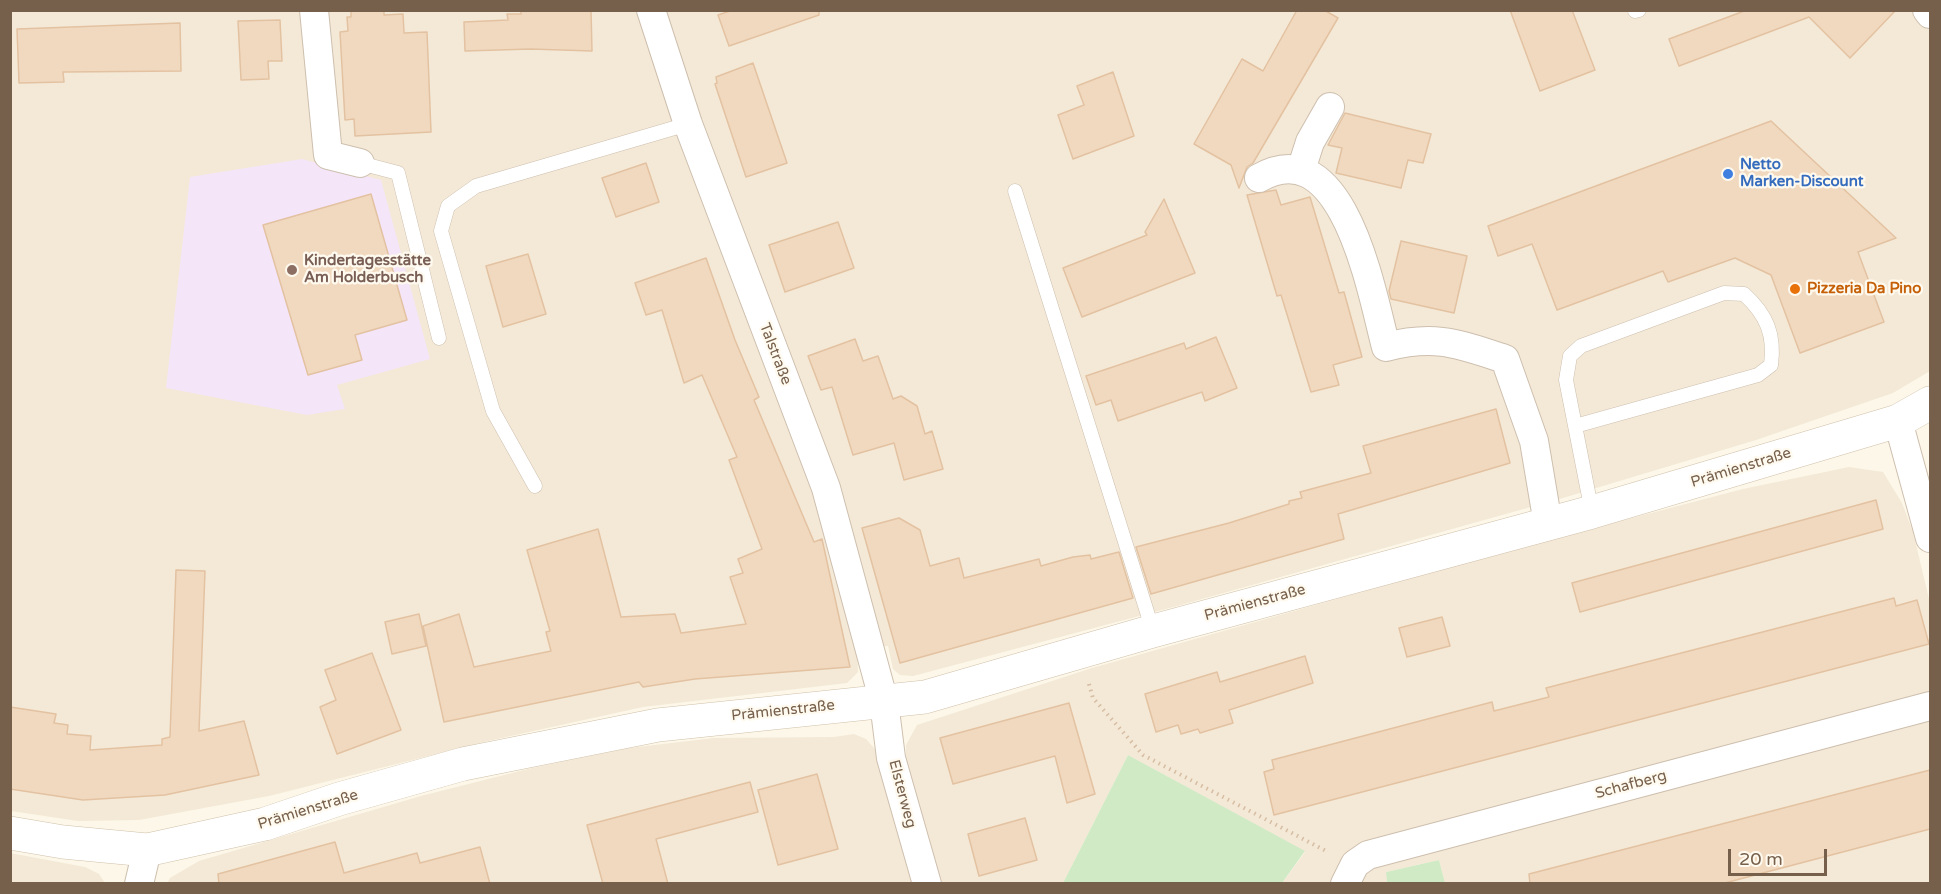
<!DOCTYPE html>
<meta charset="utf-8">
<style>
body{margin:0}
#map{position:relative;width:1941px;height:894px;overflow:hidden;background:#fcf7e8;font-family:"Varela Round",sans-serif}
canvas{display:block}
.frame{position:absolute;inset:0;border:12px solid #76604c;pointer-events:none}
.scale{position:absolute;left:1728px;top:849px;width:99px;height:27px;box-sizing:border-box;border:3px solid #76604c;border-top:0;padding-left:8px;font-size:18px;line-height:21px;white-space:nowrap;color:#76604c;-webkit-text-stroke:4px #fffaef;paint-order:stroke}
</style>
<div id="map">
<canvas width="1941" height="894"></canvas>
<div class="frame"></div>
<div class="scale">20 m</div>
</div>
<script>
const c = document.querySelector('canvas').getContext('2d');
c.lineJoin = 'round';
function paint(path, color) {
  c.fillStyle = color;
  c.fill(path, 'evenodd');
}
function strokePath(path, color, width, dash) {
  c.strokeStyle = color;
  c.lineWidth = width;
  c.lineCap = dash ? 'butt' : 'round';
  c.setLineDash(dash || []);
  c.stroke(path);
}
function drawText(font, color, halo, rows, align = 'center') {
  c.font = font + ' "Varela Round",sans-serif';
  c.lineWidth = 4.5;
  c.setLineDash([]);
  c.textBaseline = 'middle';
  c.strokeStyle = halo;
  c.fillStyle = color;
  for (const [text, x, y, turn = 0] of rows) {
    c.save();
    c.translate(x, y);
    c.rotate((+turn || 0) * Math.PI / 180);
    c.textAlign = isNaN(turn) ? turn : align;
    if (halo) c.strokeText(text, 0, 0);
    c.fillText(text, 0, 0);
    c.restore();
  }
}
paint(new Path2D(`
 M10,11H1930V371L1893,393L1756,440L1563,498L1177,606L913,676L900,675L893,669L888,646L857,649L858,672L847,683L643,707L488,741L269,796L139,820L78,821L11,811Z
 M1849,467L1883,472L1902,503L1913,532L1930,603V883L1445,884L1439,860L1386,872L1387,883H1282L1305,852L1128,755L1063,883L167,884L170,878L199,861L421,796L532,768L629,748L714,738L834,737L854,734L866,739L875,749L881,768L906,763V745L917,725L1092,668L1525,546L1743,489Z
 M10,853L85,867L99,874L105,883H11Z`), '#f4e9d7');
paint(new Path2D(`
 M302,159L381,180L430,359L337,385L345,409L307,415L166,388L190,177Z`), '#f4e5f9');
paint(new Path2D(`
 M1128,755L1305,851L1282,883H1063Z
 M1439,860L1445,883H1387L1386,872Z`), '#d1eac6');
const building = new Path2D(`
 M351,10H384V15L403,14L404,33L427,32L431,132L355,136L354,119L345,120L340,32L348,31L347,17H351Z
 M521,10H591L592,51L531,49L465,51L464,22L508,20L507,14H521Z
 M733,10H819V15L729,46L718,15Z
 M1297,10H1324L1338,18L1253,163L1247,167L1239,188L1231,165L1194,144L1242,59L1263,71Z
 M1510,10H1572L1595,70L1540,91Z
 M1747,10H1896L1850,58L1809,17L1679,66L1669,39Z
 M280,20L282,61H268L269,79L241,80L238,21Z
 M180,23L181,71L63,72L64,82L19,83L17,29Z
 M753,63L787,163L746,177L715,84L717,83L716,77Z
 M1113,72L1134,136L1073,159L1058,115L1084,105L1077,86Z
 M1345,113L1431,134L1423,163L1408,160L1401,188L1336,173L1342,148L1328,145Z
 M1771,121L1896,238L1858,252L1884,322L1800,353L1771,275L1735,258L1668,282L1663,271L1557,310L1532,244L1498,256L1488,226Z
 M646,163L659,202L616,217L602,178Z
 M1276,190L1281,205L1310,197L1339,293L1344,292L1362,357L1333,365L1339,385L1311,392L1281,295L1277,296L1247,195Z
 M371,194L407,320L355,335L362,360L308,375L263,225Z
 M1164,199L1195,273L1082,317L1063,268L1147,235L1145,232Z
 M838,222L854,268L785,292L769,245Z
 M1401,241L1467,256L1454,313L1391,299L1389,291Z
 M528,254L546,314L503,327L486,266Z
 M706,258L735,340L759,397L754,400L814,542L822,539L850,667L695,679L643,687L639,682L444,722L423,626L459,614L474,667L551,651L546,632L550,631L527,550L598,529L621,617L675,614L681,633L746,624L730,577L743,573L738,559L762,549L729,460L737,457L702,375L684,383L662,310L646,315L635,283Z
 M1216,337L1237,388L1205,401L1202,392L1118,421L1111,400L1096,405L1086,376L1184,343L1186,349Z
 M855,339L863,361L878,356L893,399L901,396L917,406L925,434L932,431L943,469L904,480L894,443L853,455L832,387L821,390L808,356Z
 M1496,409L1510,463L1338,514L1344,539L1151,594L1136,547L1229,523L1289,504V501L1302,498L1300,492L1371,473L1363,446Z
 M1876,500L1883,529L1580,612L1572,583Z
 M899,518L920,530L930,566L959,558L964,578L1039,559L1041,566L1073,557L1090,555L1091,559L1119,552L1133,598L900,663L862,528Z
 M176,570L205,571L199,731L244,721L259,775L165,795L83,800L10,789V707L56,714L54,723L68,725L67,734L91,736L90,750L162,745V739L170,737Z
 M1894,598L1896,606L1917,600L1929,644L1274,815L1264,772L1274,769L1272,760L1492,702L1494,711L1549,697L1546,688Z
 M419,614L426,646L392,654L385,622Z
 M1442,617L1450,646L1407,657L1399,628Z
 M372,653L401,730L337,754L320,707L336,700L325,670Z
 M1305,656L1313,683L1229,710L1233,723L1200,733L1198,729L1181,734L1178,725L1156,732L1145,694L1217,672L1220,682Z
 M1069,703L1095,794L1067,803L1055,756L953,784L940,738Z
 M1930,770V829L1721,884H1530L1529,874Z
 M817,774L838,849L778,865L758,790Z
 M750,782L758,812L656,839L668,884H603L587,825Z
 M1025,818L1037,860L979,876L968,834Z
 M335,842L344,873L417,853L420,863L480,847L490,884H219L218,874Z`);
paint(building, '#f1d9c0');
strokePath(building, '#e3c2a1', 1.5);
const lane = new Path2D(`
 M1635,11L1639,10
 M360,163L398,173L439,338
 M1015,191L1153,631
 M1575,426L1758,375L1771,365C1775,335 1767,315 1744,294L1724,293L1581,346L1570,356L1566,380L1592,512
 M535,486L493,411L441,231L448,206L476,186L688,124`);
const street = new Path2D(`
 M314,10L328,155L360,163
 M651,10L688,124L826,488L884,702L891,758L927,884
 M1927,10L1930,14
 M1301,170L1310,142L1330,107
 M1259,178C1344,129 1372,295 1386,347C1436,334 1458,344 1505,359L1534,441L1548,524
 M1898,421L1930,538
 M139,884L147,850
 M1345,884L1355,864L1368,855L1930,706`);
const secondary = new Path2D(`
 M10,833L63,842L147,850L265,824L339,799L463,764L658,725L925,697L1153,631L1592,512L1898,421L1930,403`);
strokePath(lane, '#cebfae', 15);
strokePath(street, '#cebfae', 30);
strokePath(secondary, '#d1c0ab', 34);
strokePath(new Path2D(`
 M1089,684L1093,698L1143,755L1328,852`), '#d6bda3', 4, [1.5, 4.5]);
strokePath(lane, '#fff', 14);
strokePath(street, '#fff', 28);
strokePath(secondary, '#fff', 33);
for (const [x, y, r, color] of [
 [1728,174,6,"#3f7fe0"],
 [292,270,6,"#8d6e63"],
 [1795,289,6,"#e8710a"]
]) {
  const dot = new Path2D();
  dot.arc(x, y, r, 0, 2 * Math.PI);
  c.fillStyle = color;
  c.fill(dot);
  strokePath(dot, '#fffaef', 2);
}
drawText('bold 15px', '#366cbe', '#fffaef', [
 ["Netto",1740,165],
 ["Marken-Discount",1740,182]
], 'left');
drawText('bold 15px', '#785e54', '#fffaef', [
 ["Kindertagesstätte",304,261],
 ["Am Holderbusch",304,278]
], 'left');
drawText('bold 15px', '#c56008', '#fffaef', [
 ["Pizzeria Da Pino",1807,289]
], 'left');
drawText('15px', '#76604c', '#fffaef', [
 ["Talstraße",775,354,69],
 ["Prämienstraße",1741,468,-17],
 ["Prämienstraße",1255,603,-15],
 ["Prämienstraße",783,711,-6],
 ["Schafberg",1631,785,-15],
 ["Elsterweg",902,794,75],
 ["Prämienstraße",308,810,-17]
]);
</script>
